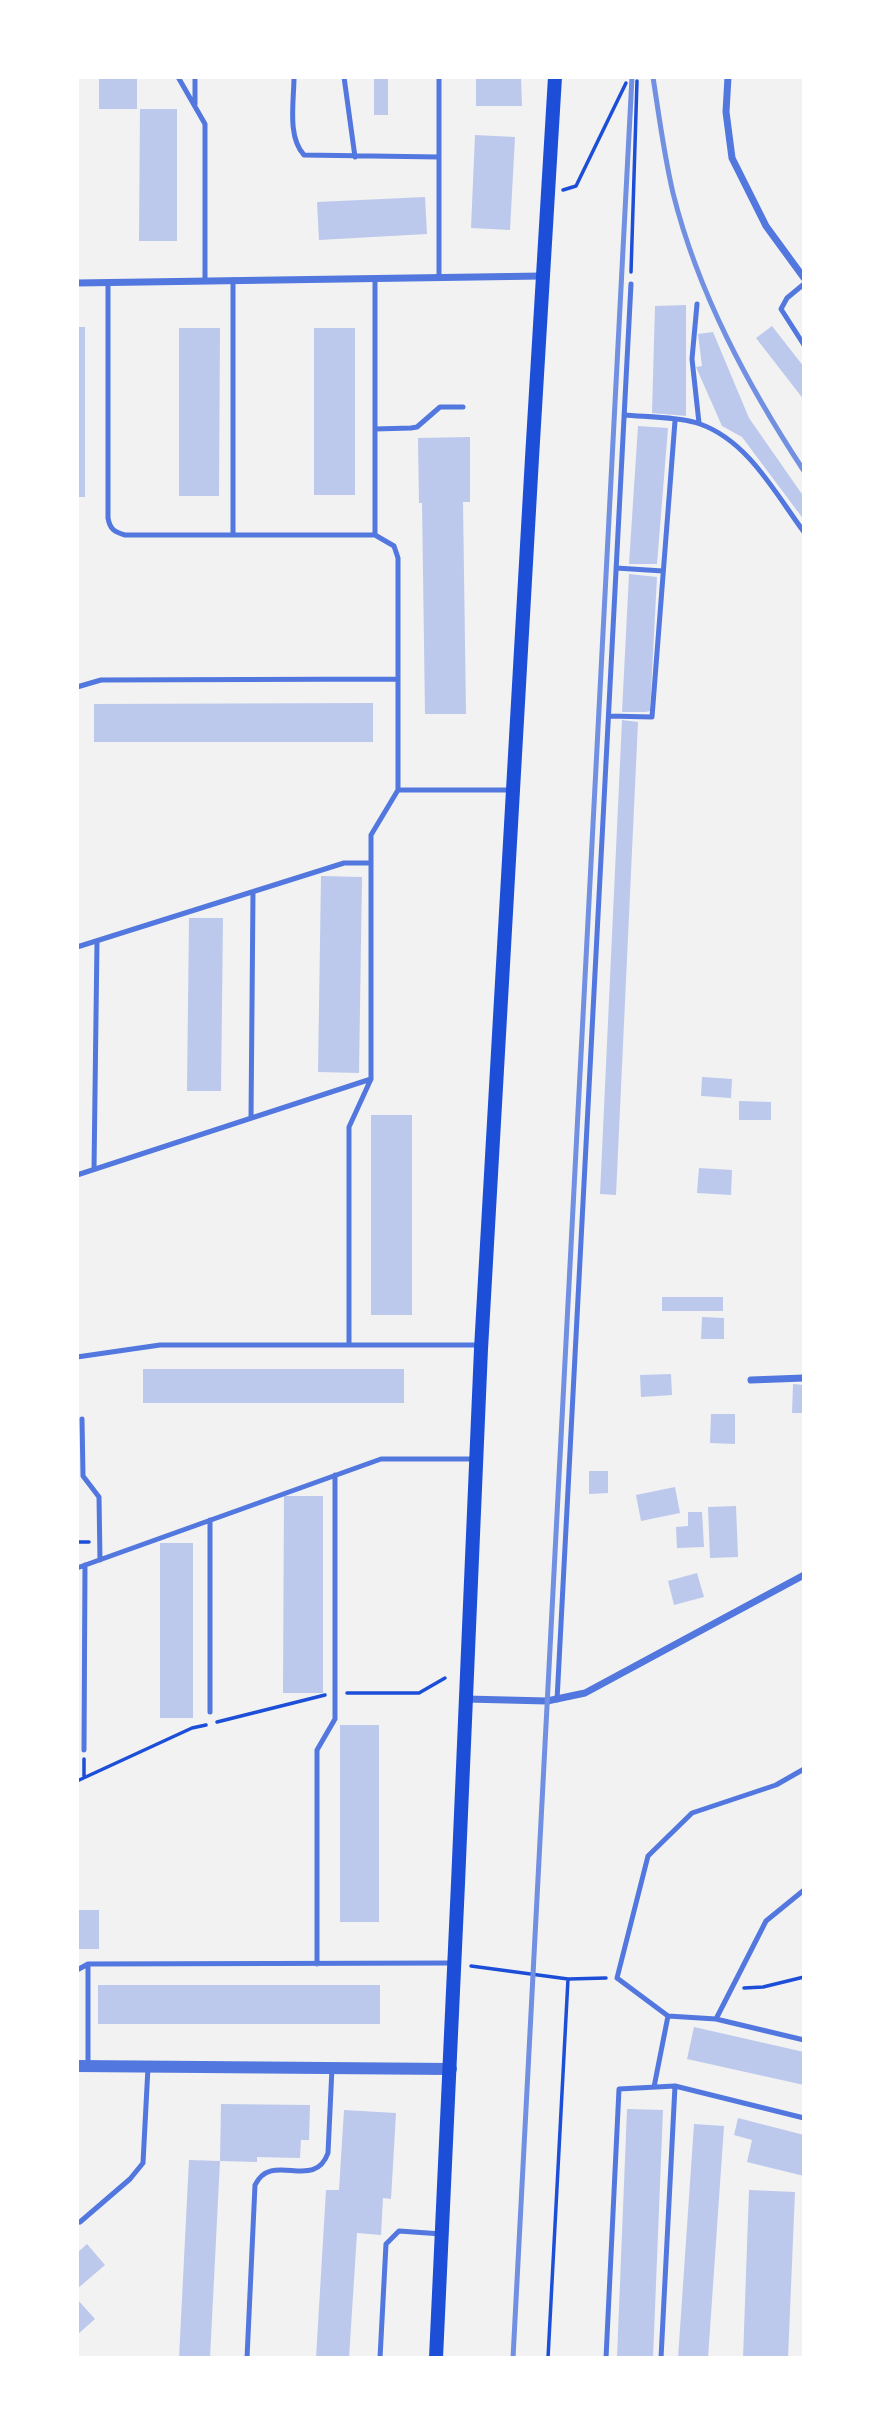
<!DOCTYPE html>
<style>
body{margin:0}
#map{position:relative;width:881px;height:2435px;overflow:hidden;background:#f2f2f2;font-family:Overpass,sans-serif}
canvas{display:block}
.frame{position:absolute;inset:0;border:79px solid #fff;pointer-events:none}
</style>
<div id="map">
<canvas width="881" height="2435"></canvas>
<div class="frame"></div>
</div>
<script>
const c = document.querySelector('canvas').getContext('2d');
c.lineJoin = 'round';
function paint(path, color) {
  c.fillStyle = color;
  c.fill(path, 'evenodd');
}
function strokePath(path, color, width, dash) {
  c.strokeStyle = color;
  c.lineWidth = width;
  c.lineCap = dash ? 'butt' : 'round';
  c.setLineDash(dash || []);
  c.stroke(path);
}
paint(new Path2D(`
 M99,77H137V109H99Z
 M374,77H388V115H374Z
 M476,77H521L522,106H476Z
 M140,109H177V241H139Z
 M475,135L515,137L510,230L471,228Z
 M425,197L427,234L319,240L317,202Z
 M686,305V416L652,413L655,306Z
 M772,326L804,367V400L756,338Z
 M77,327H85V497H77Z
 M179,328H220L219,496H179Z
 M314,328H355V495H314Z
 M713,332L749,418L804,497V520L742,437L722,426L696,367L702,366L698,334Z
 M638,426L668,428L657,564H629Z
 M470,437V502H463L466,714H425L422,503H419L418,438Z
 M629,574L657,577L650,711L646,712H622Z
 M373,703V742H94V704Z
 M622,720L638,722L616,1195L600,1194Z
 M321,876L362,877L359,1073L318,1072Z
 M189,918H223L221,1091H187Z
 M702,1077L732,1079L731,1098L701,1096Z
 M739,1101L771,1102V1120H739Z
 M371,1115H412V1315H371Z
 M699,1168L732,1170L731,1195L697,1193Z
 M662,1297H723V1311H662Z
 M702,1317L724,1318V1339H701Z
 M143,1369H404V1403H143Z
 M671,1374L672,1395L641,1397L640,1375Z
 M793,1384L804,1385V1413H792Z
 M711,1414H735V1444L710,1443Z
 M589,1471H608V1493L589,1494Z
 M675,1487L680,1513L641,1521L636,1495Z
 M284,1496H323V1693H283Z
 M736,1506L738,1557L710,1558L708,1507Z
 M688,1512H702L704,1547L677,1548L676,1527L688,1526Z
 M160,1543H193V1718H160Z
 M697,1573L704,1597L674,1605L668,1581Z
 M340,1725H379V1922H340Z
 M77,1910H99V1949H77Z
 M98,1985H380V2024H98Z
 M694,2027L804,2052V2085L687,2059Z
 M221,2104L310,2105L309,2140H301L300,2158L257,2157V2162L220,2161Z
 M627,2109L663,2110L653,2358H617Z
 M344,2110L396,2113L391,2199L383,2198L381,2235L357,2233L349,2358H316L326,2190H339Z
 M738,2118L804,2135V2176L747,2162L752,2140L734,2135Z
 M694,2124L724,2126L708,2358H678Z
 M189,2160L220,2161L210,2358H179Z
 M749,2190L795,2192L788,2358H743Z
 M87,2244L105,2265L77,2289V2253Z
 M77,2299L95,2319L77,2335Z`), '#bdc9ec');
strokePath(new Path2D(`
 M563,190L576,186L626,83
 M631,272L637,81
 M77,1542H89
 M347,1693H419L445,1678
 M217,1722L325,1695
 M84,1776V1759
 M77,1781L192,1728L206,1725
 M471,1966L568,1979L606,1978
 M744,1988L763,1987L804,1977
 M548,2358L568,1979`), '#1d4ed8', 3.5);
strokePath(new Path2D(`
 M178,77L205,124V281
 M294,77C294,101 287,137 304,155L439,157
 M344,77L355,157
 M195,104V77
 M439,278V77
 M108,283V518C110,529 114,532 125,535H375
 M804,284L787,298L781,309L804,345
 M697,304L692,359L699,423
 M624,415C645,417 682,417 700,424C748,441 775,493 804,532
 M375,429L411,428L417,427L440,407H463
 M233,535V280
 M616,568L663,571
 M77,687L101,680L398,679
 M609,716L652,717L675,421
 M398,790H510
 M77,947L344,863H371
 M251,1118L253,892
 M94,1169L97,941
 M77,1175L371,1079
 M349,1345V1127L371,1079V835L398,790V558L394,546L375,535V279
 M77,1357L160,1345H478
 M82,1419L83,1476L99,1497L100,1560
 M77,1568L381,1459H475
 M557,1700L631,284
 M210,1712V1520
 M84,1750L85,1565
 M317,1964V1750L335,1719V1475
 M77,1970L88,1964L452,1963
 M668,2016L617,1978L648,1856L692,1813L776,1785L804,1769
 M716,2019L804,2040
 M88,2066V1964
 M654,2087L668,2016L716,2019L766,1921L804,1890
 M80,2222L130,2179L143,2163L148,2067
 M247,2358L255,2185C272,2150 314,2192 328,2153L332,2068
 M380,2358L386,2244L399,2231L442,2234
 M606,2358L619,2089L675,2086L804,2118
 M661,2358L675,2086`), '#5277de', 5);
strokePath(new Path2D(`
 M728,77L726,112L732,158L766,226L804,278
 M77,283L542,276
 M751,1380L804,1378
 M466,1699L547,1701L585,1693L804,1575`), '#5277de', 7);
strokePath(new Path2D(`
 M77,2066L451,2069`), '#5277de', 12);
strokePath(new Path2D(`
 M436,2358C454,2022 465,1685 481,1349C502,925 530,501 555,77`), '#1d4ed8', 14);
strokePath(new Path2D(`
 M653,77C659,116 664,155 673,193C698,293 748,386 804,471
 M513,2358L632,77`), '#7290e2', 5);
</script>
